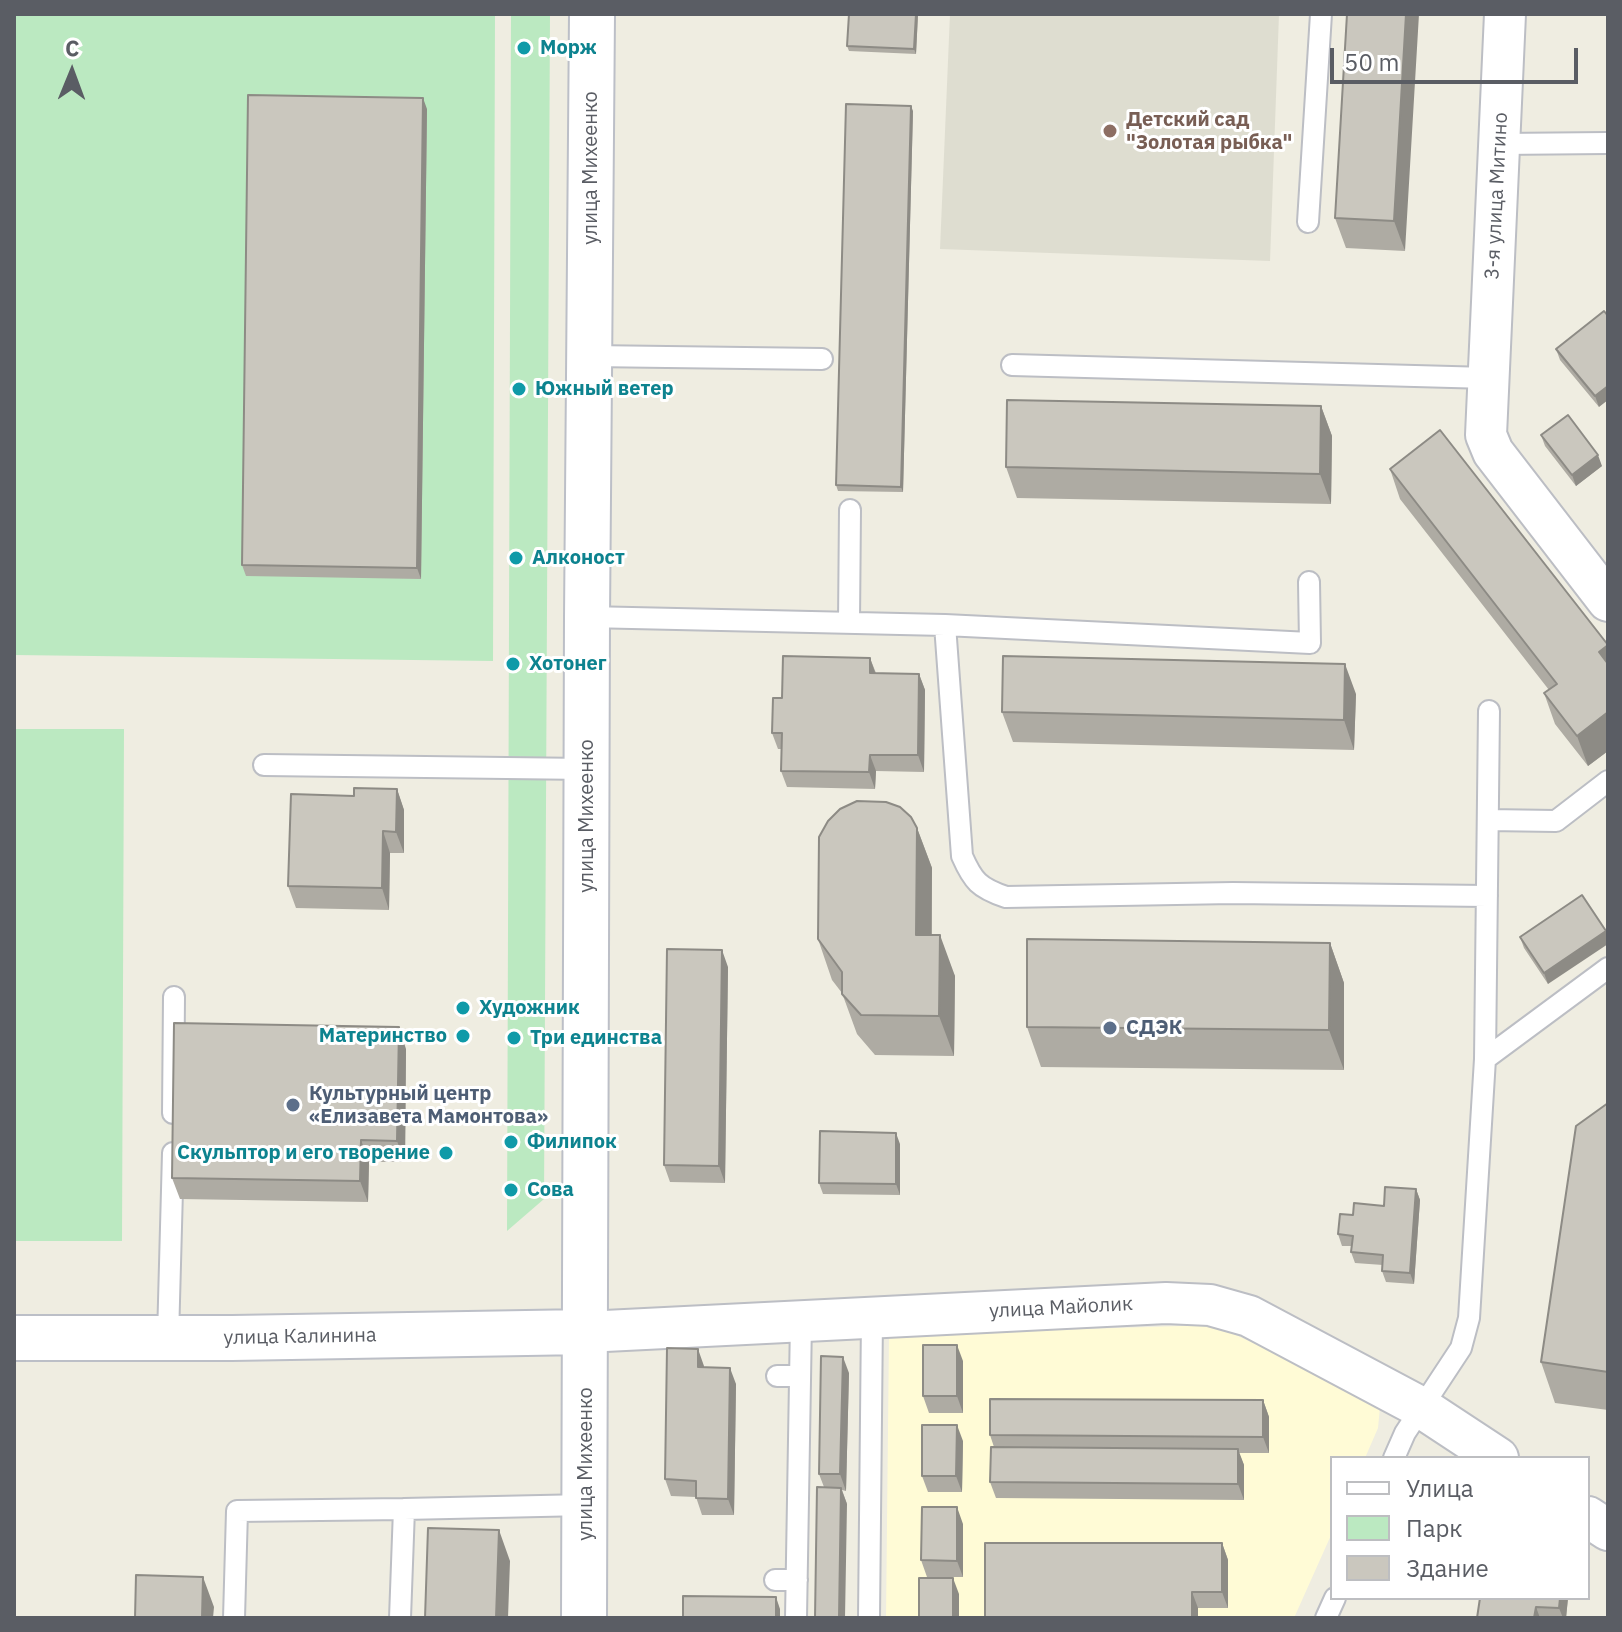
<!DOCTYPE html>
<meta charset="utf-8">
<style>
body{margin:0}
#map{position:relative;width:1622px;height:1632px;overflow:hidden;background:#efede1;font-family:"IBM Plex Sans",sans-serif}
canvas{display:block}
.frame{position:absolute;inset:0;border:16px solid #5a5d64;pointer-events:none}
.legend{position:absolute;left:1330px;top:1456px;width:260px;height:144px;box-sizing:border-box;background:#fff;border:2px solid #bdbec1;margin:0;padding:10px 14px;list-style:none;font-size:24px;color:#5a5d64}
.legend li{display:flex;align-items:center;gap:16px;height:40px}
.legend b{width:40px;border:2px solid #bdbec1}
.north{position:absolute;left:32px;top:32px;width:80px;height:80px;-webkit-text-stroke:6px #fff;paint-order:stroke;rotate:1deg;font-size:22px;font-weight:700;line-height:32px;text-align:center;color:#5a5d64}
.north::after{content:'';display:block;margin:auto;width:28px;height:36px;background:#5a5d64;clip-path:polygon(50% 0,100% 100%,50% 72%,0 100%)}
.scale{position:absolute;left:1330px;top:48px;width:248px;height:36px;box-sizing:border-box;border:4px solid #5a5d64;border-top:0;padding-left:10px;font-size:24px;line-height:28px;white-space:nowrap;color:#5a5d64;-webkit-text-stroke:6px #fff;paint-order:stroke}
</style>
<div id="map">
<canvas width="1622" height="1632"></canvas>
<div class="frame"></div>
<ul class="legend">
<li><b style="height:10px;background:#fff"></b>Улица</li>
<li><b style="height:22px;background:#bbe9c1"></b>Парк</li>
<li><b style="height:22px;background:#cac7be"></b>Здание</li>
</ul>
<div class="north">С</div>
<div class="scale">50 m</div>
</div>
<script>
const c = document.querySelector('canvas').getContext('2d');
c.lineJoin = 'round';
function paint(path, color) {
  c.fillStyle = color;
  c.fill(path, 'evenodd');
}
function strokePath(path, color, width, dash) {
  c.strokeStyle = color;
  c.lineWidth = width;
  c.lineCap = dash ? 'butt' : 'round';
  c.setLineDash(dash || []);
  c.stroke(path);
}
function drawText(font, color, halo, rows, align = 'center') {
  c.font = font + ' "IBM Plex Sans",sans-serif';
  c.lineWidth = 6;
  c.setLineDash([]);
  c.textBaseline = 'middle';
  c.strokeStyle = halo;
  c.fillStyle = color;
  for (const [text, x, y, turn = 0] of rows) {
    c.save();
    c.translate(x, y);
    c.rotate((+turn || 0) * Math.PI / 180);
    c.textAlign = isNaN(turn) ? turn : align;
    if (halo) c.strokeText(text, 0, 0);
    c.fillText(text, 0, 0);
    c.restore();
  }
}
paint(new Path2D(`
 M1214,1325L1373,1398L1380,1407L1378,1428L1365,1458H1332V1533L1294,1618H886L889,1335Z`), '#fffbd6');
paint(new Path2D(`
 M950,14H1279L1270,261L940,249Z`), '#deddd0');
paint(new Path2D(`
 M14,14H495L493,661L14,655Z
 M511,14H550L544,1199L507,1231Z
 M14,729H124L122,1241H14Z`), '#bbe9c1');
const lane = new Path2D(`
 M1499,144L1608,143
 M1308,222L1321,14
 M590,356L822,359
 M1012,365L1488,378
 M587,617L945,625L962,856C973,881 979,888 1006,897L1233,893L1487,896
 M849,622L850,510
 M945,625L1310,643L1309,582
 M264,765L587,769
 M1488,820L1556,821L1608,781
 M1485,1059L1608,968
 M173,1113L174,997
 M168,1338L173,1153
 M777,1376H800
 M1394,1458L1405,1433L1461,1348L1469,1318L1485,1059L1489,711
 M775,1580H797
 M234,1618L237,1511L404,1509
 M400,1618L404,1509L586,1505
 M796,1618L801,1321
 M869,1618L872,1317
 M1326,1618L1335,1598`);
const street = new Path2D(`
 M1505,14L1486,435L1493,452L1608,601
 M585,1332L1166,1303L1210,1305L1249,1316L1422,1408L1498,1458
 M1588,1517L1608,1530`);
const secondary = new Path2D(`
 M14,1338H232L585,1332
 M584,1618L587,617L592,14`);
strokePath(lane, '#bcbec4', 24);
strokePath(street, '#bcbec4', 44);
strokePath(secondary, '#bcbfc7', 48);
strokePath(lane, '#fff', 20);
strokePath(street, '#fff', 40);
strokePath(secondary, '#fff', 44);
paint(new Path2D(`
 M918,14L916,54L849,51L847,46Z
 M1347,14L1405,251L1346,248L1335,218Z
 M427,109L421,579L246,576L242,565Z
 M913,111L903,492L838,491L836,485Z
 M1604,311L1599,407L1560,360L1556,349Z
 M1321,406L1332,436L1331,504L1017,498L1006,467Z
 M1541,435L1602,466L1576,486L1545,446Z
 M1390,469L1608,645V751L1588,766L1555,724L1544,693L1549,690L1400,499Z
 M870,658L876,673L919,674L925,690L924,772L876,771L875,789L787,787L781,771V749H778L772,733L782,698Z
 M1356,694L1354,750L1013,742L1002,712Z
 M397,789L404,810V853H390L389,910L296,908L288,886L354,796Z
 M917,828L932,868V935L955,976L954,1056L875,1055L857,1034L842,993L832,980L818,939Z
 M1582,895L1548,984L1524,948L1520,937Z
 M1330,943L1344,983V1070L1041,1067L1027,1027Z
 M728,967L725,1183L670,1182L664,1165Z
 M406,1049L405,1162H369L368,1202L180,1199L172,1178Z
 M1608,1103V1410L1555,1403L1541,1362Z
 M900,1144V1195L823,1194L819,1183Z
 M1416,1189L1420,1200L1414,1284L1386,1282L1382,1271L1383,1265L1355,1263L1351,1252L1352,1246H1342L1338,1234L1384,1206Z
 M963,1361V1413H929L923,1396Z
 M704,1366V1367L736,1384L734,1515H702L696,1497L671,1496L665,1479Z
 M849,1373L846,1491L842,1490L847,1504L824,1487L819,1474Z
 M1263,1400L1269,1417V1453H1239L1244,1465V1500L996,1498L990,1482L994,1447L990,1435Z
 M963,1441L962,1492H928L922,1476Z
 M963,1524V1577H927L921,1560Z
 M1222,1543L1228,1560V1608H1198V1618H985Z
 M1480,1598H1568L1566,1618H1477Z`), '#aeaba3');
paint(new Path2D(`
 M916,14H918L916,54L914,49Z
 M1406,14H1419L1405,251L1394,221Z
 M423,98L427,109L421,579L417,568Z
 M911,106L913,111L903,492L901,487Z
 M1608,386V400L1599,407L1595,396Z
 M1321,406L1332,436L1331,504L1320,474Z
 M1598,455L1602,466L1576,486L1572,475Z
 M1608,645V678L1599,652Z
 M870,658L876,675L870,673Z
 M1345,664L1356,694L1354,750L1344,720Z
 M919,674L925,690L924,772L918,755Z
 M1608,712V751L1588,766L1577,736Z
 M870,755L876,771L875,789L869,772Z
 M397,789L404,810V853L396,832Z
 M917,828L932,868L931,975L916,935Z
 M383,831L390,853L389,910L382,888Z
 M1606,931L1608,936V944L1548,984L1544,973Z
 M940,935L955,976L954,1056L939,1016Z
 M1330,943L1344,983V1070L1329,1030Z
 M722,950L728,967L725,1183L719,1166Z
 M399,1027L406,1049L405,1162L397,1141Z
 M896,1133L900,1144V1195L896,1184Z
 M361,1140L369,1162L368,1202L360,1181Z
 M1416,1189L1420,1200L1414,1284L1410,1273Z
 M957,1345L963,1361V1413L957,1396Z
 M698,1349L704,1366V1383L698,1367Z
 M843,1357L849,1373L846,1491L840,1474Z
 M730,1368L736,1384L734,1515L728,1499Z
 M1263,1400L1269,1417V1453L1263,1437Z
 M957,1425L963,1441L962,1492L956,1476Z
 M1238,1449L1244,1465V1500L1238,1484Z
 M841,1488L847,1504L845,1618H839Z
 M957,1507L963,1524V1577L957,1561Z
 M499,1530L510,1561L508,1618H496Z
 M1222,1543L1228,1560V1608L1222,1592Z
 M203,1577L214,1607L213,1618H202Z
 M953,1578L959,1594V1618H953Z
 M1192,1592L1198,1608V1618H1192Z
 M776,1597L780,1609V1618H776Z
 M1560,1598H1568L1566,1618H1563L1559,1608Z
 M1536,1607L1540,1618H1534Z`), '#8d8b85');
const building = new Path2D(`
 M849,14H916L914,49L847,46Z
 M1347,14H1406L1394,221L1335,218Z
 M248,95L423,98L417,568L242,565Z
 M846,104L911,106L901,487L836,485Z
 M1604,311L1608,316V386L1595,396L1556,349Z
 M1007,400L1321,406L1320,474L1006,467Z
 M1568,415L1598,455L1572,475L1541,435Z
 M1440,430L1608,645L1599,652L1608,664V712L1577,736L1544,693L1557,684L1390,469Z
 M783,656L870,658V673L919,674L918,755H870L869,772L781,771L782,733H772L773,698H782Z
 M1003,656L1345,664L1344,720L1002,712Z
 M354,788L397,789L396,832L383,831L382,888L288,886L291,794L354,796Z
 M857,801L886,802L900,807L911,817L917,828L916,935H940L939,1016L861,1015L842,994V972L818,939L819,837L828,821L840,809Z
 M1582,895L1606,931L1544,973L1520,937Z
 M1027,939L1330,943L1329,1030L1027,1027Z
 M667,949L722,950L719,1166L664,1165Z
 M174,1023L399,1027L397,1141L361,1140L360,1181L172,1178Z
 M1608,1103V1372L1541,1362L1576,1126Z
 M820,1131L896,1133V1184L819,1183Z
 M1385,1187L1416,1189L1410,1273L1382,1271L1383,1255L1351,1252L1353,1236L1338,1234L1340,1214L1353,1215L1354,1203L1384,1206Z
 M923,1345H957V1396H923Z
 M667,1348L698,1349V1367L730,1368L728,1499L696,1498V1481L665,1479Z
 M821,1356L843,1357L840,1474H819Z
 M990,1399L1263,1400V1437L990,1435Z
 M922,1425H957L956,1476H922Z
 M991,1447L1238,1449V1484L990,1482Z
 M817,1487L841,1488L839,1618H815Z
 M922,1507H957V1561L921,1560Z
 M428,1528L499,1530L496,1618H425Z
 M985,1543H1222V1592H1192V1618H985Z
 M136,1575L203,1577L202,1618H135Z
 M919,1578H953V1618H919Z
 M683,1596L776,1597V1618H683Z
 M1480,1598H1560L1559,1608L1536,1607L1534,1618H1477Z`);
paint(building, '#cac7be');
strokePath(building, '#8d8b85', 2);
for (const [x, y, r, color] of [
 [524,48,8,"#0f9aa8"],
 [1110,131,8,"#8d6e63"],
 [519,389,8,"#0f9aa8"],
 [516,558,8,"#0f9aa8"],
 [513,664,8,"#0f9aa8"],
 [463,1008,8,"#0f9aa8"],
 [1110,1028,8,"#5c6f8a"],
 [463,1036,8,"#0f9aa8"],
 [514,1038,8,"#0f9aa8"],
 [293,1105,8,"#5c6f8a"],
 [511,1142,8,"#0f9aa8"],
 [446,1153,8,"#0f9aa8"],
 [511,1190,8,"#0f9aa8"]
]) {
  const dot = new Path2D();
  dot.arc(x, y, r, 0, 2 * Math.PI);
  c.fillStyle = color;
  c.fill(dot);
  strokePath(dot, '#fff', 3);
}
drawText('bold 20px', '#0d838f', '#fff', [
 ["Морж",540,48],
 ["Южный ветер",535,389],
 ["Алконост",532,558],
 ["Хотонег",529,664],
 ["Художник",479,1008],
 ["Материнство",447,1036,"right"],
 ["Три единства",530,1038],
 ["Филипок",527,1142],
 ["Скульптор и его творение",430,1153,"right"],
 ["Сова",527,1190]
], 'left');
drawText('bold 20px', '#785e54', '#fff', [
 ["Детский сад",1126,120],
 ["\"Золотая рыбка\"",1126,143]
], 'left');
drawText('20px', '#5a5d64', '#fff', [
 ["улица Михеенко",591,168,-90],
 ["3-я улица Митино",1497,196,-87],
 ["улица Михеенко",587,816,-90],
 ["улица Майолик",1061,1308,-3],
 ["улица Калинина",300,1337,-1],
 ["улица Михеенко",586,1464,-90]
]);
drawText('bold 20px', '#4e5e75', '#fff', [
 ["СДЭК",1126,1028],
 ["Культурный центр",309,1094],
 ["«Елизавета Мамонтова»",309,1117]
], 'left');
</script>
